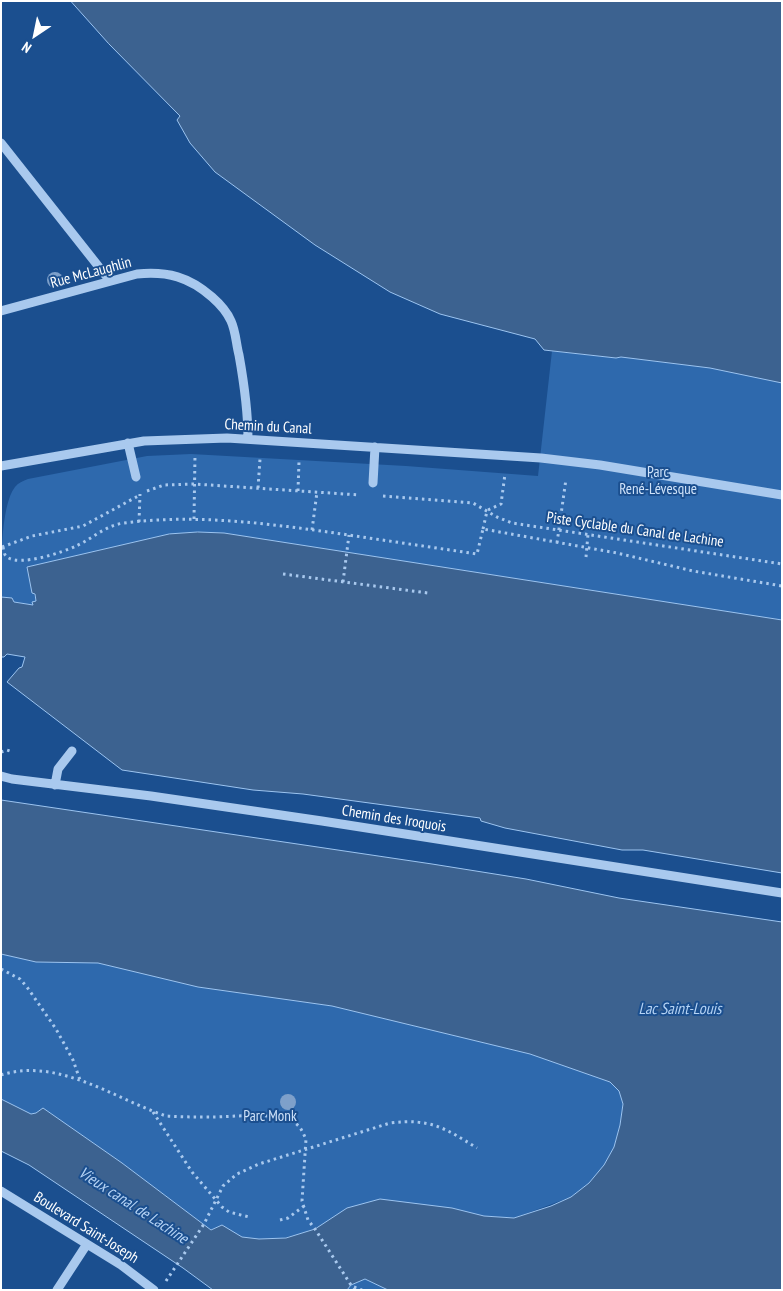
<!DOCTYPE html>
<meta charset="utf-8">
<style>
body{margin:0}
#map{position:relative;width:783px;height:1291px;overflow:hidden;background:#1b4f8f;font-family:"PT Sans Narrow",sans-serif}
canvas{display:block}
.frame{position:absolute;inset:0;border:2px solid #fff;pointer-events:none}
.north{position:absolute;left:10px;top:10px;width:50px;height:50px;-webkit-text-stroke:4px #1b4f8f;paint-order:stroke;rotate:214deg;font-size:14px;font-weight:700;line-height:20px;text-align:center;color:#fff}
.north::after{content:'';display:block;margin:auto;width:18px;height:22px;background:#fff;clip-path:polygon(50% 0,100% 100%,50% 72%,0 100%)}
</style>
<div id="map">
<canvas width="783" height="1291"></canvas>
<div class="frame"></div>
<div class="north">N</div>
</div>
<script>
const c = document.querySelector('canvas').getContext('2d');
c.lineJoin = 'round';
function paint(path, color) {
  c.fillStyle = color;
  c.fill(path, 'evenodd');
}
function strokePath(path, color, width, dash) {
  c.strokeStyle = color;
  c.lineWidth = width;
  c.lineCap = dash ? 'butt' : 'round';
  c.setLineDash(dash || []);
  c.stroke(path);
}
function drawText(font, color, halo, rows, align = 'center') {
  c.font = font + ' "PT Sans Narrow",sans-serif';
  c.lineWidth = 4;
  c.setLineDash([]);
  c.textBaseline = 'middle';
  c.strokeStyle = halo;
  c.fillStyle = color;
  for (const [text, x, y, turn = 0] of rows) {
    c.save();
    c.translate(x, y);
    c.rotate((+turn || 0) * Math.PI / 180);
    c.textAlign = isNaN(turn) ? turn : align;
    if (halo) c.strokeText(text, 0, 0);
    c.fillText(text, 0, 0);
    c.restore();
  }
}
paint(new Path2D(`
 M552,351L616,358L621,357L710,368L782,383V620L224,533L198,532L169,534L27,567L36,601L33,605L14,602L1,597C1,571 0,506 15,487C18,483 23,481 28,479L147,456L191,454L406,466L538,476Z
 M1,954L36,962L98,963L198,987L332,1006L530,1054L610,1082L619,1091L623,1104L620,1125L614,1147L604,1165L589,1183L571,1197L514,1218L484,1216L452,1208L327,1222C305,1235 267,1245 242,1237C235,1234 228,1229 222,1225L211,1230L122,1163L43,1108L36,1113L31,1114L1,1099Z
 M365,1279L388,1290H347L351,1285Z`), '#2e69ad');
const water = new Path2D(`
 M71,1H782V383L710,368L621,357L616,358L544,350L535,339L440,314L390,292L315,245L215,172L190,143L177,120L180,116L109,44Z
 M198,532L224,533L782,620V873L643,850H622L505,828L481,821L480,818L303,794L253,790L122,770L7,682L19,668L22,667L25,657L7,654L4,657H1V597L12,598L14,602L33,605L32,602L36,601L35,594L32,593L27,567L169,534Z
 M1,800L432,864L526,879L619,898L782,922V1290H388L365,1279L351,1285L347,1290H213L183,1268L29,1165L1,1151V1099L31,1114L36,1113L43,1108L122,1163L211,1230L222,1225L242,1237L259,1239L286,1238L315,1229L347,1208L380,1199L452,1208L484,1216L514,1218L551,1206L571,1197L589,1183L604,1165L614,1147L620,1125L623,1104L619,1091L610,1082L530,1054L332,1006L198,987L98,963L36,962L1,954Z`);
paint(water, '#3c6290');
strokePath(water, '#9cc4f0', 1);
strokePath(new Path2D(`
 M258,488L260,459
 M147,491L164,485L194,484L360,495
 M298,491L299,461
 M383,496L473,503L497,517L512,523L782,564
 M488,510L501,504L505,474
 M194,519L195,455
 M139,522L140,494
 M483,529L487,511
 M312,530L317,492
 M557,543L566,479
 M2,547L32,536L83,526L140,495
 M3,547C4,551 4,555 7,557C20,567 63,552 76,546C92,539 106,525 124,523C194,514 265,523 335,533C382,540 430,547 477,554L483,529L617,553L693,571L782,586
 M586,557L588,534
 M283,574L428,593
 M343,582L349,535
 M1,752L7,750L13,752
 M1,969L20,979L27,987L56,1029L73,1060L80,1080
 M1,1075C58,1057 113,1098 166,1116C181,1117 196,1117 212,1117C234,1117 277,1111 295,1123C301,1127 303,1133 306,1139L302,1201L308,1220L315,1229L351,1285L356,1290
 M153,1112L192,1172L222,1207L229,1212L249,1217
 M280,1220L288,1218L304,1206
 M166,1281L204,1224L223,1186L237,1174L259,1164L390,1123C430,1118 445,1128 477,1148
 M354,1287L362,1290`), '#a9c9ee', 3, [2.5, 4]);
strokePath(new Path2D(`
 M1,143L110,281
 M1,311L137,274C168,271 189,277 212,297C220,304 227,312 231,321C236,332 236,344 239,355C244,383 248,411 248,439
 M128,443L136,477
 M1,466L144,441L227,438L541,458L600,465L782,495
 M373,483L375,447
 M1,776L12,779L151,796L322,821L782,893
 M55,785L58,769L72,751
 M1,1191L121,1265L154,1290
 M57,1290L87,1244`), '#a9c9ee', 9);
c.fillStyle = '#7ea0ca';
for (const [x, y] of [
 [55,280],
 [288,1102]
]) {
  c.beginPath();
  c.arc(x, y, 8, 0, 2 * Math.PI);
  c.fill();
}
drawText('15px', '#fff', '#1b4f8f', [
 ["Rue McLaughlin",91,273,-15],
 ["Chemin du Canal",268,427,3],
 ["Piste Cyclable du Canal de Lachine",635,530,8],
 ["Chemin des Iroquois",394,819,9],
 ["Boulevard Saint-Joseph",86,1228,32]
]);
drawText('15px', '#cfe3fa', '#1b4f8f', [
 ["Parc",658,473],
 ["René-Lévesque",658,490],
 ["Parc Monk",270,1117]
]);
drawText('italic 16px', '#b5d3f5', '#1b4f8f', [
 ["Lac Saint-Louis",680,1009],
 ["Vieux canal de Lachine",133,1206,33]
]);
</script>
